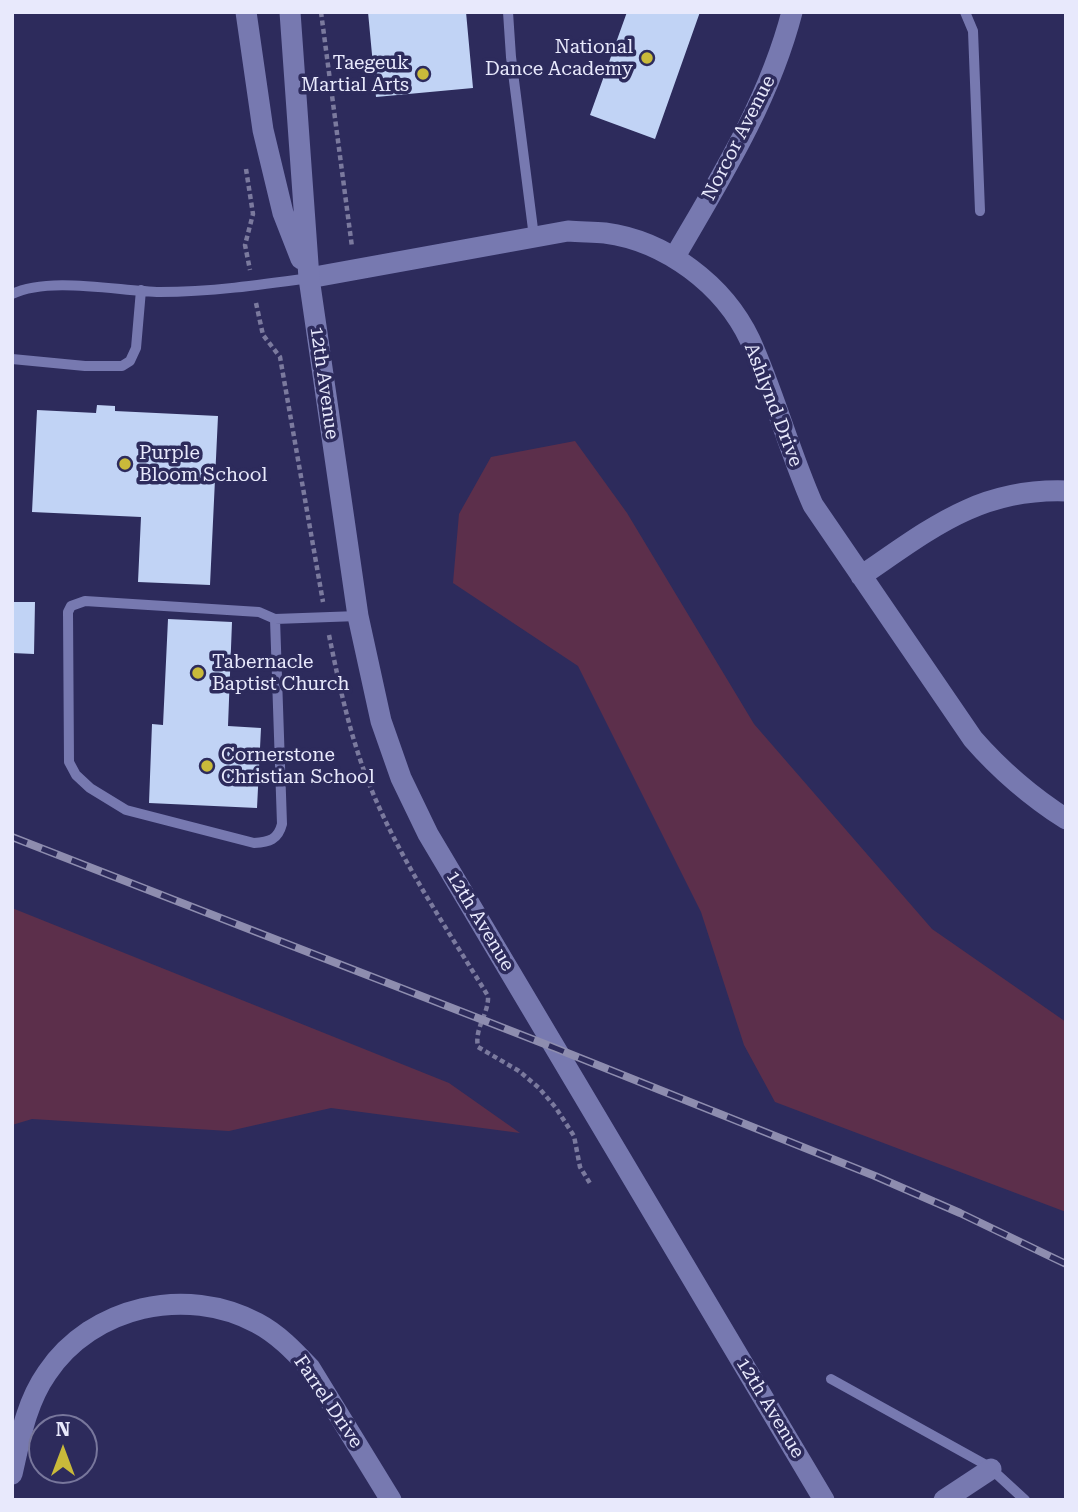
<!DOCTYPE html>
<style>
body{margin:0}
#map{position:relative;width:1078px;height:1512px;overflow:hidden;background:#2d2b5c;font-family:"Roboto Serif",serif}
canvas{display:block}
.frame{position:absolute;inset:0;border:14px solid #e8e9fc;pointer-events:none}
.north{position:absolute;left:28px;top:1414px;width:70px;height:70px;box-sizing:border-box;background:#2d2b5c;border:2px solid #78779c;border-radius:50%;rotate:0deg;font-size:19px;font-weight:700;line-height:28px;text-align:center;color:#e8e9fc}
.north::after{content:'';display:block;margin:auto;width:24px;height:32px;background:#c9ba3a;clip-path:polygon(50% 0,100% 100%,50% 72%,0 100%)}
</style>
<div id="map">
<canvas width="1078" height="1512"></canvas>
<div class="frame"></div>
<div class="north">N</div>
</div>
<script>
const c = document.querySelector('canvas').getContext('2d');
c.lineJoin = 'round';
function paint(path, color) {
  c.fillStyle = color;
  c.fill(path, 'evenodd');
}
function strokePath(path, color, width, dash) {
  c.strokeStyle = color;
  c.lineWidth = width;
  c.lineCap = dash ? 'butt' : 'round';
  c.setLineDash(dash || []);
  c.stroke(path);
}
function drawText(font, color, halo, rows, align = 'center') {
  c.font = font + ' "Roboto Serif",serif';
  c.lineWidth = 7;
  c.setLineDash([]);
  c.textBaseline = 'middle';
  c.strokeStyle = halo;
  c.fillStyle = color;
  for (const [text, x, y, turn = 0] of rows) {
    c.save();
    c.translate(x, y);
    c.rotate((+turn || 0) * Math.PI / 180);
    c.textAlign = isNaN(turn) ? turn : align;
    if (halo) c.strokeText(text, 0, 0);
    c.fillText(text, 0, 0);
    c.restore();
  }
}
paint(new Path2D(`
 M575,441L627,513L754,724L932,929L1066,1022V1212L775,1102L744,1045L701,912L578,666L453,583L459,514L491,457Z
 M12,908L449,1083L520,1133L331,1108L229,1131L32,1119L12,1125Z`), '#5c2f4b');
paint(new Path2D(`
 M368,12H466L473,88L376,97Z
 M627,12H700L655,139L590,115Z
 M97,405L115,406V411L218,416L210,585L138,582L141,517L32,512L37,410L96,413Z
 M12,602H35L34,654L12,653Z
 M168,619L232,622L228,726L261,728L257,808L149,803L152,724L163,725Z`), '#c1d3f5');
strokePath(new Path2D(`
 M321,12L352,247
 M246,169L253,214L245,245L250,270
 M256,303L263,335L280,357L323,602
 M329,635C338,679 347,722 362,765C391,847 443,922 488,996C489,1014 474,1028 478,1047L519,1071L539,1088L556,1108L574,1136L580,1167L591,1185`), '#7b7a9e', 4.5, [5, 3.5]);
strokePath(new Path2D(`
 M508,12L511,57L534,237
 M965,12L973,31L980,211
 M12,294C49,276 118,291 160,292C210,292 260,285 309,278
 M12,359L85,366H122L130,361L136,348L141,290
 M275,619L282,824C278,840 269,842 254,843L126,810L90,788L76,775L69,762L68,612L71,606L85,601L259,612L275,619L358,616
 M831,1379L988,1466L1025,1500`), '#7779b0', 10);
strokePath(new Path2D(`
 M674,258C720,179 769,101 792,12
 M309,278L568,231C580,232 593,232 605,233C666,241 724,285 750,340C774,393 789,451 813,505L973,739C1001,771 1030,796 1066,819
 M861,576C929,530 978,488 1066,491
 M12,1474C20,1439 26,1403 47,1373C92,1306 186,1285 257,1323C278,1334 294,1351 310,1368L391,1500
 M944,1500L991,1469`), '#7779b0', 21);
strokePath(new Path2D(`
 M246,12L263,130L283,213L301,259
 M290,12L309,278L358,616L381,721L401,778L428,834L824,1500`), '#7779b0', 21);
const rail = new Path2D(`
 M12,837L555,1048L875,1176L960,1213L1066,1264`);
strokePath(rail, '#8e8daf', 8);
strokePath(rail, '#2d2b5c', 5, [16]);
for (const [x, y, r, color] of [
 [647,58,7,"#c9ba3a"],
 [423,74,7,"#c9ba3a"],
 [125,464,7,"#c9ba3a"],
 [198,673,7,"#c9ba3a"],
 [207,766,7,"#c9ba3a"]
]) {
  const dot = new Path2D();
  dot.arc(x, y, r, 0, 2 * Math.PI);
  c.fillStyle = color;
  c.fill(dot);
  strokePath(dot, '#2d2b5c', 2.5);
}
drawText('19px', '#e8e9fc', '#2d2b5c', [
 ["National",633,47,"right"],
 ["Dance Academy",633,69,"right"],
 ["Taegeuk",409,63,"right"],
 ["Martial Arts",409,85,"right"],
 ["Purple",139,453],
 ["Bloom School",139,475],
 ["Tabernacle",212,662],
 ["Baptist Church",212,684],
 ["Cornerstone",221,755],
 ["Christian School",221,777]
], 'left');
drawText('19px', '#e8e9fc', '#2d2b5c', [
 ["Norcor Avenue",739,138,-63],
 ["12th Avenue",324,383,82],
 ["Ashlynd Drive",773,405,69],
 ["12th Avenue",480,921,59],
 ["Farrel Drive",328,1402,56],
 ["12th Avenue",770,1408,59]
]);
</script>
